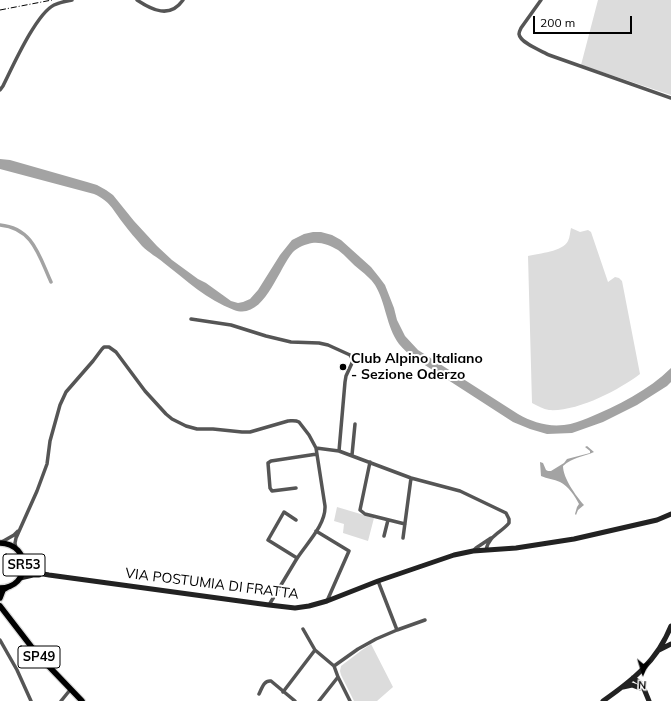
<!DOCTYPE html>
<style>
body{margin:0}
#map{position:relative;width:671px;height:701px;overflow:hidden;background:#fff;font-family:Mulish,sans-serif}
canvas{display:block}
.north{position:absolute;left:623px;top:653px;width:40px;height:40px;-webkit-text-stroke:3px #fff;paint-order:stroke;rotate:184deg;font-size:11px;font-weight:700;line-height:16px;text-align:center;color:#000}
.north::after{content:'';display:block;margin:auto;width:14px;height:18px;background:#000;clip-path:polygon(50% 0,100% 100%,50% 72%,0 100%)}
.scale{position:absolute;left:533px;top:16px;width:99px;height:18px;box-sizing:border-box;border:2px solid #000;border-top:0;padding-left:5px;font-size:12px;line-height:14px;white-space:nowrap;color:#000;-webkit-text-stroke:3px #fff;paint-order:stroke}
</style>
<div id="map">
<canvas width="671" height="701"></canvas>
<div class="north">N</div>
<div class="scale">200 m</div>
</div>
<script>
const c = document.querySelector('canvas').getContext('2d');
c.lineJoin = 'round';
function paint(path, color) {
  c.fillStyle = color;
  c.fill(path, 'evenodd');
}
function strokePath(path, color, width, dash) {
  c.strokeStyle = color;
  c.lineWidth = width;
  c.lineCap = dash ? 'butt' : 'round';
  c.setLineDash(dash || []);
  c.stroke(path);
}
function drawText(font, color, halo, rows, align = 'center') {
  c.font = font + ' Mulish,sans-serif';
  c.lineWidth = 4;
  c.setLineDash([]);
  c.textBaseline = 'middle';
  c.strokeStyle = halo;
  c.fillStyle = color;
  for (const [text, x, y, turn = 0] of rows) {
    c.save();
    c.translate(x, y);
    c.rotate((+turn || 0) * Math.PI / 180);
    c.textAlign = isNaN(turn) ? turn : align;
    if (halo) c.strokeText(text, 0, 0);
    c.fillText(text, 0, 0);
    c.restore();
  }
}
paint(new Path2D(`
 M598,0H671V95L581,65Z
 M571,228L580,232L588,230L591,232L608,282L615,277L619,278L622,281L640,374C619,390 577,412 549,410C543,409 538,406 532,403L528,256C540,253 562,252 568,241C570,237 570,232 571,228Z
 M337,507L374,518L368,541L343,533L344,524L334,521Z
 M371,644L393,687L377,701H354L341,675L340,671L341,666L362,650Z`), '#dcdcdc');
paint(new Path2D(`
 M0,159L10,160L87,182L97,185L106,190L113,195L134,221L157,246L172,260L198,279L206,283L231,301L238,303L243,302L250,299L258,290L280,255L292,240L304,234L313,232H321L332,235L341,240L371,267L379,277L385,285L394,308L397,320L405,336L418,350L518,414C532,422 547,427 564,425C573,424 580,421 588,418C617,406 649,390 671,368V382L667,386L637,405L603,422L572,433L547,434L530,429L513,422L414,358C409,354 403,349 399,344C386,326 386,303 375,285C371,279 366,275 360,270C352,264 346,256 338,250C329,245 322,242 312,243C306,244 298,247 293,252C278,269 264,321 234,310C207,300 186,280 164,263C157,257 149,253 142,246C136,239 129,231 123,223C113,210 110,201 94,194L0,169Z
 M587,446L594,452C583,457 573,457 563,466C563,478 576,496 584,505L578,510L576,515L575,514L577,507L579,504C575,496 568,486 560,482C554,479 547,479 541,476L540,462L543,463L546,470L548,471H551L564,463L567,459L590,453V451L585,447Z`), '#a3a3a3');
strokePath(new Path2D(`
 M0,225C33,228 39,256 51,282`), '#a3a3a3', 3.5);
const primary = new Path2D(`
 M0,543C32,544 31,588 0,588
 M0,598L3,590L8,587
 M0,606L37,654L82,701`);
strokePath(primary, '#dbdbdb', 8);
strokePath(new Path2D(`
 M137,0C152,10 170,19 183,0
 M541,0L521,28C520,30 519,32 519,34C520,43 542,51 549,55L671,98
 M0,90L3,86C13,66 36,14 54,5C60,2 67,1 72,0
 M191,319L231,325L266,336L291,342L319,343L328,345L350,355L353,360L352,363L346,376L345,382L339,451
 M316,448L339,451L411,478L460,491L506,513L509,519V523C501,533 489,535 486,550
 M352,455L355,424
 M370,462L360,510L365,514L405,524
 M296,488L272,491L270,488L268,463L271,461L317,454
 M296,520L284,512L268,540L297,558
 M316,531L349,551L327,601
 M384,536L388,520
 M403,538L411,478
 M0,543L14,535L18,531
 M16,549L15,543L16,538L37,491L47,464L50,441L60,405L66,392L93,361L102,349L104,347H109L116,352L145,391L166,414L172,419L186,426L197,429H213L242,432H250L288,421C292,421 295,420 299,422L309,435L316,448L325,506C326,525 306,544 296,560C287,575 278,590 269,605
 M473,551L476,548L491,538
 M303,629L315,650L334,666L338,677L350,701
 M397,630L425,620
 M0,640L17,670L31,701
 M334,666L358,649L376,639L397,630L378,581
 M283,692L315,650
 M259,694C262,688 264,680 271,681L295,701
 M61,701L70,690
 M319,701L338,677`), '#555', 3.5);
strokePath(new Path2D(`
 M24,563C32,573 37,573 49,575L269,605L295,608L309,606L327,601L378,581L454,555L473,551L516,548L574,539L657,520L671,514
 M20,578L33,575H39
 M659,650L671,644
 M633,678L642,684L649,701
 M623,687L632,685L640,688
 M603,701C633,680 657,661 671,626`), '#222', 5);
strokePath(primary, '#000', 5.5);
strokePath(new Path2D(`
 M0,10L52,0`), '#000', 1, [6, 2, 1, 2]);
for (const [x, y, r, color] of [
 [343,367,4,"#000"]
]) {
  const dot = new Path2D();
  dot.arc(x, y, r, 0, 2 * Math.PI);
  c.fillStyle = color;
  c.fill(dot);
  strokePath(dot, '#fff', 1.5);
}
for (const [x, y, w] of [
 [24,565,42],
 [39,657,42]
]) {
  const box = new Path2D();
  box.roundRect(x - w / 2, y - 11, w, 22, 3);
  c.fillStyle = '#fff';
  c.fill(box);
  strokePath(box, '#000', 1);
}
drawText('bold 13px', '#000', null, [
 ["SR53",24,565],
 ["SP49",39,657]
]);
drawText('bold 14px', '#000', '#fff', [
 ["Club Alpino Italiano",351,359],
 ["- Sezione Oderzo",351,375]
], 'left');
drawText('14px', '#000', '#fff', [
 ["VIA POSTUMIA DI FRATTA",212,584,7]
]);
</script>
